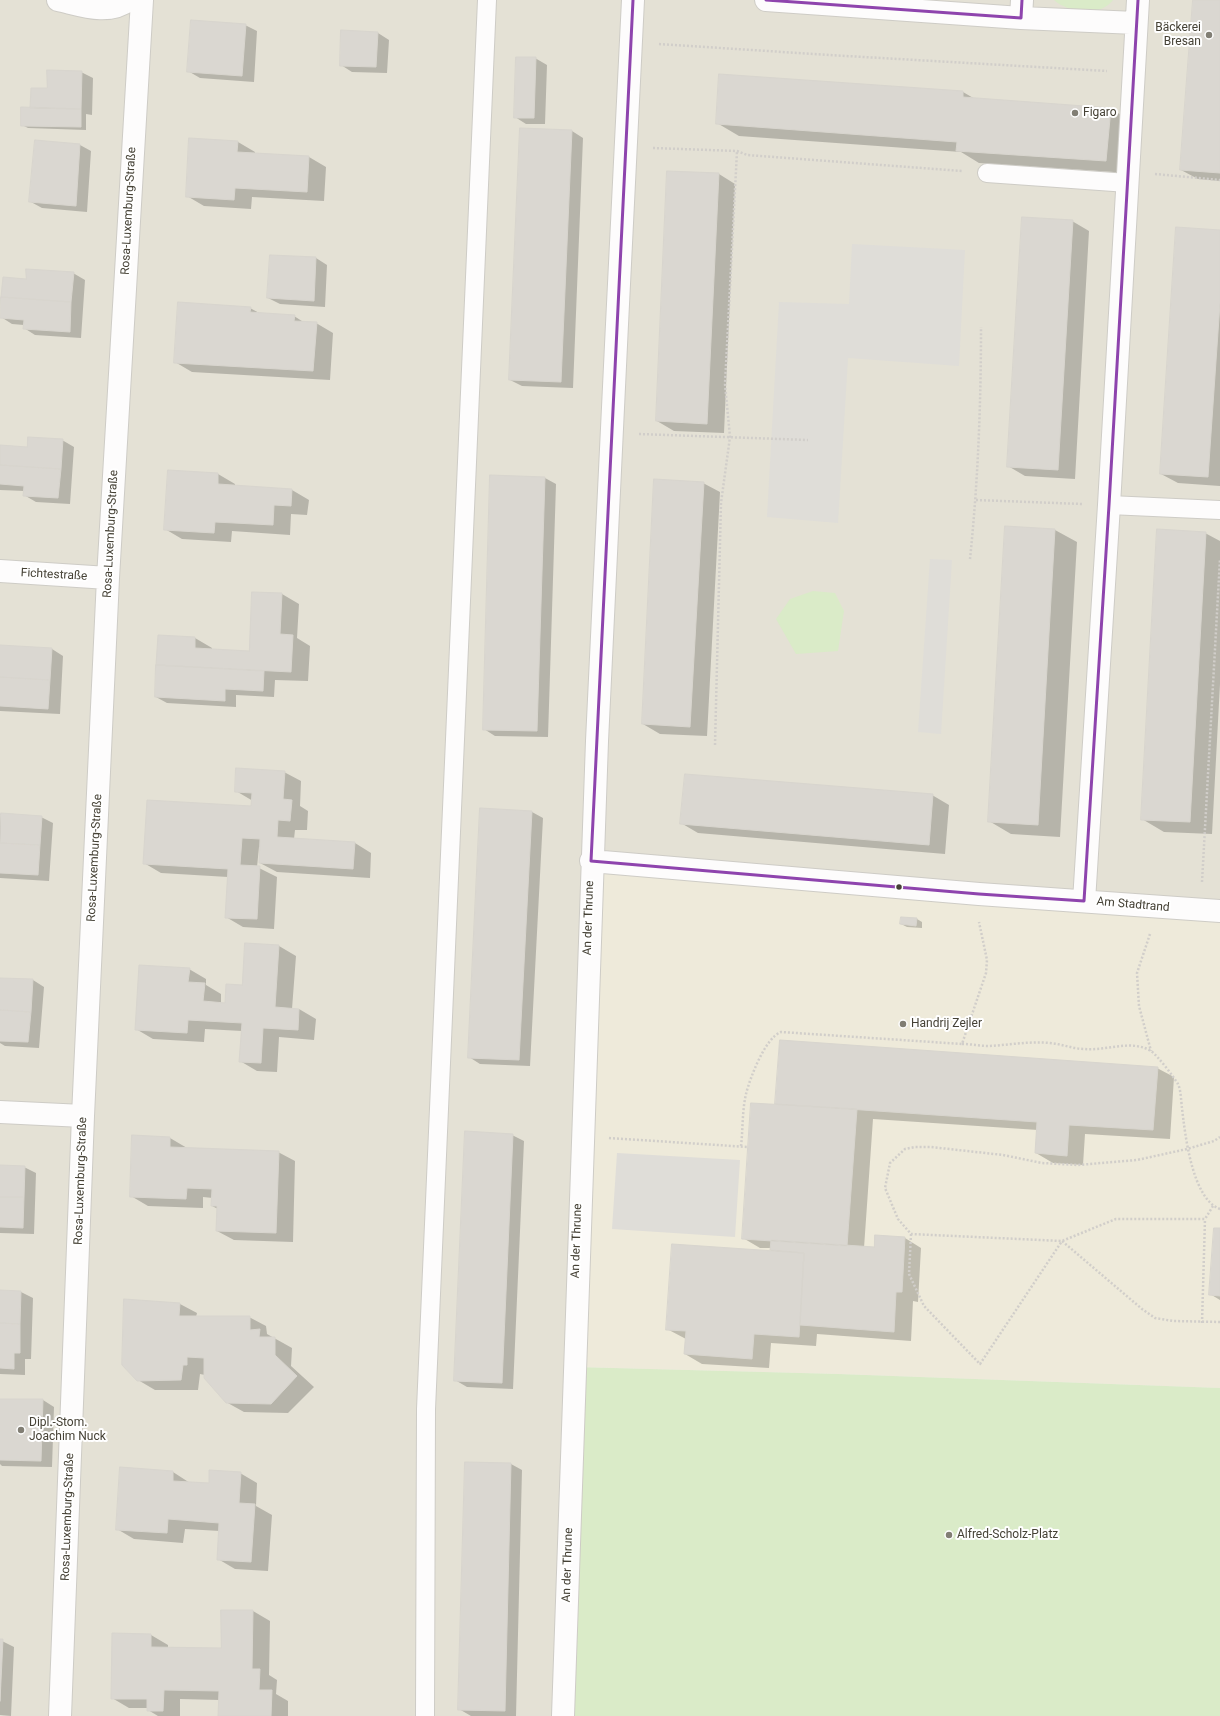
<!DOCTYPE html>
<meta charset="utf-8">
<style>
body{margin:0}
canvas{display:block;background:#f0eee8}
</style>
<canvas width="1220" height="1716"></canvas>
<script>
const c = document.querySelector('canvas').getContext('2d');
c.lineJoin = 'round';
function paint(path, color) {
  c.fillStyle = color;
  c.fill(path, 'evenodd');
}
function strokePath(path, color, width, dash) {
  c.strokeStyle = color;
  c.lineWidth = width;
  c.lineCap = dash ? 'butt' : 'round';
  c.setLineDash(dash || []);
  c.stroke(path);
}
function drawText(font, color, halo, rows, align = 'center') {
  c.font = font + ' Roboto,sans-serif';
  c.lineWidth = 4;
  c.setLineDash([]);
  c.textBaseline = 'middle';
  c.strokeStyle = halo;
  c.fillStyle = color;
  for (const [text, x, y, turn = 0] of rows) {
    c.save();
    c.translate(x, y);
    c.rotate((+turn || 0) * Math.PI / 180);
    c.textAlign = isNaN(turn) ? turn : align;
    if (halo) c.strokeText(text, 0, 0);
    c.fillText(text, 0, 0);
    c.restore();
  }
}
paint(new Path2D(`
 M0,0H1220V911L592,860L563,1716H0Z`), '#e4e1d5');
paint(new Path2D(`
 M592,861L1220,912V1388L838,1374L574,1367Z`), '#eeeada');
paint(new Path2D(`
 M1054,0H1113C1101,17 1068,13 1054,0Z
 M813,591L835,593L844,611L838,651L796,654L776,619L790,599Z
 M574,1367L838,1374L1220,1388V1716H564Z`), '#daebc8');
paint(new Path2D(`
 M852,244L965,250L959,366L848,358L838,523L767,517L779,302L849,304Z
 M930,559L952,560L941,734L918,732Z
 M617,1153L740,1160L735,1237L612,1229Z`), '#dfddd8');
paint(new Path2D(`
 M1194,0H1220V181L1198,179L1181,170Z
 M245,25L257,31L254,82L200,78L188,71Z
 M342,31L378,33L389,40L387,73L352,72L341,65Z
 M535,58L547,65L545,124H526L515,117Z
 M81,72L93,78L92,115L86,114V130L28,128L22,125L48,89Z
 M963,92L975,99L1111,109L1133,122L1128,173L979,163L961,152L739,136L717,123Z
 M521,129L572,131L583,138L573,388L522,386L510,380Z
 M190,139L238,142L255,152V154L309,157L326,167L324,201L252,197L251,209L204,206L187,196Z
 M36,141L80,145L91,151L87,212L42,208L31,202Z
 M719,174L735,184L724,433L674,431L657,421Z
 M1072,221L1089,231L1075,479L1025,476L1008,466Z
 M1220,231V486L1178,483L1161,474Z
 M316,258L327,265L325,307L280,304L268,298Z
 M73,273L85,280L81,338L35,335L24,328V325L12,324L1,317L27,280Z
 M250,308L261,314L294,316L305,323H316L333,333L330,380L192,372L175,362Z
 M62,440L74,447L70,504L36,502L24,495L25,491L0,490V446L28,448Z
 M218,474L235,484V487L292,490L309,500L307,515L291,514L290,535L232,531L231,542L182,539L165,529Z
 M545,478L556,484L548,737L495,736L484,729Z
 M703,483L720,492L707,736L660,734L643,724Z
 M1055,530L1077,542L1060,837L1011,834L989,821Z
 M1205,533L1220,541V684L1212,834L1164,832L1142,819Z
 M282,594L299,604L297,638L310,646L308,681L275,680L274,697L236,695V707L167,703L156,697L159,636L195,638L212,648V650L250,652Z
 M0,646L52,649L63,656L60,714L0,711Z
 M284,772L301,781L300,806L308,811L307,830H295L294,839L355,843L371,853L370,878L277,872L260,863L261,848L259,847L257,867L277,877L274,929L243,927L226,917L228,877L161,873L144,863L252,807L253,801L236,791Z
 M932,795L949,805L945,854L698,833L681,823Z
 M532,812L543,818L530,1066L480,1064L469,1057Z
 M0,814L41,817L53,823L49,881L0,878Z
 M902,918L917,919L922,922V928L907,927L901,924Z
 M246,944L279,946L296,956L292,1009H299L316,1019L314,1040L279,1037L277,1072L257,1071L240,1061L242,1031L205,1029L204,1042L153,1039L136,1029L189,969L206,979V985L221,994V1004H226L243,986Z
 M0,979L33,980L44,987L39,1048L5,1046L0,1043Z
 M780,1041L1157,1068L1174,1077L1170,1139L1085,1134L1083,1165L1053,1163L1036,1153L1038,1130L873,1119L864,1248L875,1249L905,1238L921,1248L918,1302L913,1301L911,1341L817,1334L816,1346L771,1343L769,1368L702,1364L685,1354L686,1339L667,1329L771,1251V1248H760L743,1238L776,1105Z
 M512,1135L524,1141L513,1389L467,1387L455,1380Z
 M133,1136L170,1138L187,1148L278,1152L295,1161L293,1242L234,1240L217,1231L218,1209L212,1206L213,1198L203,1197V1208L148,1206L131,1196Z
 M0,1166L24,1167L36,1173L34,1234L0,1233Z
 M1220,1229V1300L1210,1294Z
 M0,1291L21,1292L33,1298L31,1359H25V1375L0,1374Z
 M180,1304L197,1313L196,1317H249L266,1326L267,1334L292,1348L291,1366L314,1387L288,1413L244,1412L226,1402L205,1375L200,1374L198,1390H155L138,1380Z
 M0,1400H43L54,1407L52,1467L2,1466L0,1464Z
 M466,1463L511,1464L522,1470L516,1716H471L459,1709Z
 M173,1472L190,1483L210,1484L240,1473L257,1483L256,1506L272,1515L268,1571L235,1569L218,1559L220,1531L185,1529L183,1543L134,1539L117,1529Z
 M222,1611H253L270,1621L269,1675L277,1680L276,1694L288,1701V1716H219L220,1700L180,1699V1716H158L148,1710V1708H129L112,1698L113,1634L151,1635L168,1645V1648L222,1649Z
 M0,1640L14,1647L11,1716L0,1715Z`), '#0003');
const building = new Path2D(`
 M1193,0H1220V173L1180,170Z
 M191,20L246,24L242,76L187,72Z
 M341,30L378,32L376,67L340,66Z
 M516,57H536L534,118H514Z
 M47,70L82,71L81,109L30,108L31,88H47Z
 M719,74L963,91V97L1111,108L1106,161L956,151L957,142L716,124Z
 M21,107L81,109V127L21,126Z
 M520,128L572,130L561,382L509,380Z
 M189,138L238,141L237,152L309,156L307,192L235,188L234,200L186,197Z
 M35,140L80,144L76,206L29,202Z
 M667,171L719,173L707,424L656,421Z
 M1022,217L1073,220L1058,470L1007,467Z
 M1176,227L1220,230V303L1208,477L1160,474Z
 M270,255L316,257L314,301L267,298Z
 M26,269L74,272L71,302L1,297L3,277L26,279Z
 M1,297L71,302L70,332L23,329L24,320L0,318Z
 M178,302L251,307L250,312L295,315L294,321L317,322L313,371L174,363Z
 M28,437L63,439L61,469L0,465V445L27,447Z
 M0,465L61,469L58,498L23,496L24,486L0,484Z
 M168,470L218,473V484L292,489L291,506L274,505L273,525L215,522L214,533L164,530Z
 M490,475L545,477L537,731L483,730Z
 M654,479L704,482L690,727L642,724Z
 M1005,526L1055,529L1038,825L988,822Z
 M1157,529L1206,532L1190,822L1141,820Z
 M252,592L282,593L280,634L293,635L291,672L156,665L158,635L195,637V648L249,651Z
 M0,645L52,648L50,680L0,677Z
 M156,665L264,671L263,691L225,689V701L155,697Z
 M0,677L50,680L48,709L0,706Z
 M236,768L285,771L283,799L292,800L290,821L278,820L277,837L355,842L353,869L259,863L260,839L242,838L240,865L260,866L257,919L225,918L228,869L143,864L147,800L251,806L252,793L235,792Z
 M685,774L933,794L929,845L680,824Z
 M480,808L532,811L519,1060L468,1058Z
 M1,813L42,816L40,845L0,843Z
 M0,843L40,845L38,875L0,873Z
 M901,917L917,918L916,926L900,924Z
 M245,943L279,945L275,1007L299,1009L298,1030L263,1028L261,1063L239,1062L242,1023L188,1020L187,1033L135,1030L139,965L190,968L188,982L205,983L203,1001L225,1003L226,984L242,985Z
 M0,978L33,979L31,1012L0,1010Z
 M0,1010L31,1012L28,1042L0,1041Z
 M780,1040L1158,1067L1153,1130L1069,1125L1067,1156L1035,1153L1037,1122L775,1104Z
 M751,1103L857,1109L847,1246L742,1239Z
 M465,1131L513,1134L502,1383L454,1381Z
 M132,1135L170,1137V1147L279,1151L276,1233L216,1231L217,1206H211L212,1189L187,1188L186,1199L130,1197Z
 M0,1165L25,1166L24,1197H0Z
 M0,1197H24L23,1228L0,1227Z
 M1214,1228H1220V1296L1209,1295Z
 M875,1235L905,1237L902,1292H896L894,1332L800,1325L804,1253L770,1250L771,1240L874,1247Z
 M672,1244L804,1253L799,1337L754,1334L752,1359L684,1354L686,1331L666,1330Z
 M0,1290L21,1291L20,1324L0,1323Z
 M124,1299L180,1303L179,1316H250V1330L260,1329L259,1337H275V1355L297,1376L271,1404L226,1403L204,1378V1358L187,1357V1365H183L181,1380L137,1381L122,1365Z
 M0,1323L20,1324V1353H14V1369L0,1368Z
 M0,1399H43L41,1461L0,1460Z
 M465,1462L511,1463L505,1711L458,1710Z
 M120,1467L173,1471V1481L209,1483V1470L241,1472L239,1503L255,1504L251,1562L217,1560L219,1523L168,1519L167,1533L116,1530Z
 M221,1610H253L252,1669H260L259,1690H272L271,1716H218L219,1691L164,1690L163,1711H147V1699H111L112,1633L151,1634V1647L221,1648Z
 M0,1639H3L0,1701Z`);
paint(building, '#dad7d1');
strokePath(building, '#d8d5ce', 1);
const service = new Path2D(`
 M987,173L1128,183
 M1109,505L1220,510
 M425,1716L426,1409L487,0`);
const minor = new Path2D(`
 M58,0C81,5 108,16 129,0
 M766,0L1021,18L1136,23
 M1021,18L1022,0
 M0,571L108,578
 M591,861L979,894L1220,911
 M1084,901L1109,505L1138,0
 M0,1112L83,1116
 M60,1716L83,1116L108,578L142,0
 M563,1716C573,1391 583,1066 597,741C607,494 622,247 633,0`);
strokePath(service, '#ceccc6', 20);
strokePath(minor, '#ceccc6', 24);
strokePath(new Path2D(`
 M659,44L829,55L1107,71
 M653,148L737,151L747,155L962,171
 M1155,174L1220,180
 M639,434L808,440
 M976,500L1082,504
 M970,559C978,482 981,404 981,327
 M715,745L721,503L730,437L725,384L737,151
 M1202,882L1220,559
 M1150,934L1137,973L1139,1006L1151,1051
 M962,1044C971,1044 980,1046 989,1046C1009,1045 1029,1041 1050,1043C1062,1044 1073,1049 1085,1049C1107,1051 1131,1039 1151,1051C1158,1056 1173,1076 1178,1084C1181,1090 1181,1101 1182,1108C1185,1134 1192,1199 1220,1209
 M609,1138L748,1147
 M741,1146C743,1130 742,1111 746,1094C750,1078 765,1038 781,1032L962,1044L986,973L987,960L979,922
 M1213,1206L1205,1219H1116L1062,1241L911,1234L898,1219L885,1188L890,1163L905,1149L915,1147H931L1003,1155L1042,1163L1078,1165L1137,1160L1187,1149L1214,1141L1220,1137
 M911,1234L909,1274L924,1306L980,1364L1062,1241L1142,1309L1155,1318L1173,1321L1220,1322
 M1202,1323L1205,1219`), '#d1ceca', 2.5, [2, 2]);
strokePath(service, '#fdfcfc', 18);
strokePath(minor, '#fdfcfc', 22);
strokePath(new Path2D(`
 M633,0L591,861L979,894L1084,901L1109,505L1138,0
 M766,0L1021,18L1022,0`), '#8e44ad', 3);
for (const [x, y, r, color] of [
 [1209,35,4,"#817e74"],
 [1075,113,4,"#817e74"],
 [899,887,3.5,"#454135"],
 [903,1024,4,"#817e74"],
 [21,1430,4,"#817e74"],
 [949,1535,4,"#817e74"]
]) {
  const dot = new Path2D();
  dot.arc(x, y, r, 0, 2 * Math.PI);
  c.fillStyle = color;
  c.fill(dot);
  strokePath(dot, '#fff', 1.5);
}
drawText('12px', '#454135', '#fff', [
 ["Bäckerei",1201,28,"right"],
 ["Bresan",1201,42,"right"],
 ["Figaro",1083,113],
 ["Handrij Zejler",911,1024],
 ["Dipl.-Stom.",29,1423],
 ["Joachim Nuck",29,1437],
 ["Alfred-Scholz-Platz",957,1535]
], 'left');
drawText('12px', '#454135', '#fff', [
 ["Rosa-Luxemburg-Straße",129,211,-87],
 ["Rosa-Luxemburg-Straße",111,534,-87],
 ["Fichtestraße",54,575,3],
 ["Rosa-Luxemburg-Straße",95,858,-87],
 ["Am Stadtrand",1133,905,5],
 ["An der Thrune",589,918,-88],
 ["Rosa-Luxemburg-Straße",81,1181,-88],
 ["An der Thrune",577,1241,-88],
 ["Rosa-Luxemburg-Straße",68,1517,-88],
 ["An der Thrune",568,1565,-88]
]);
</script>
